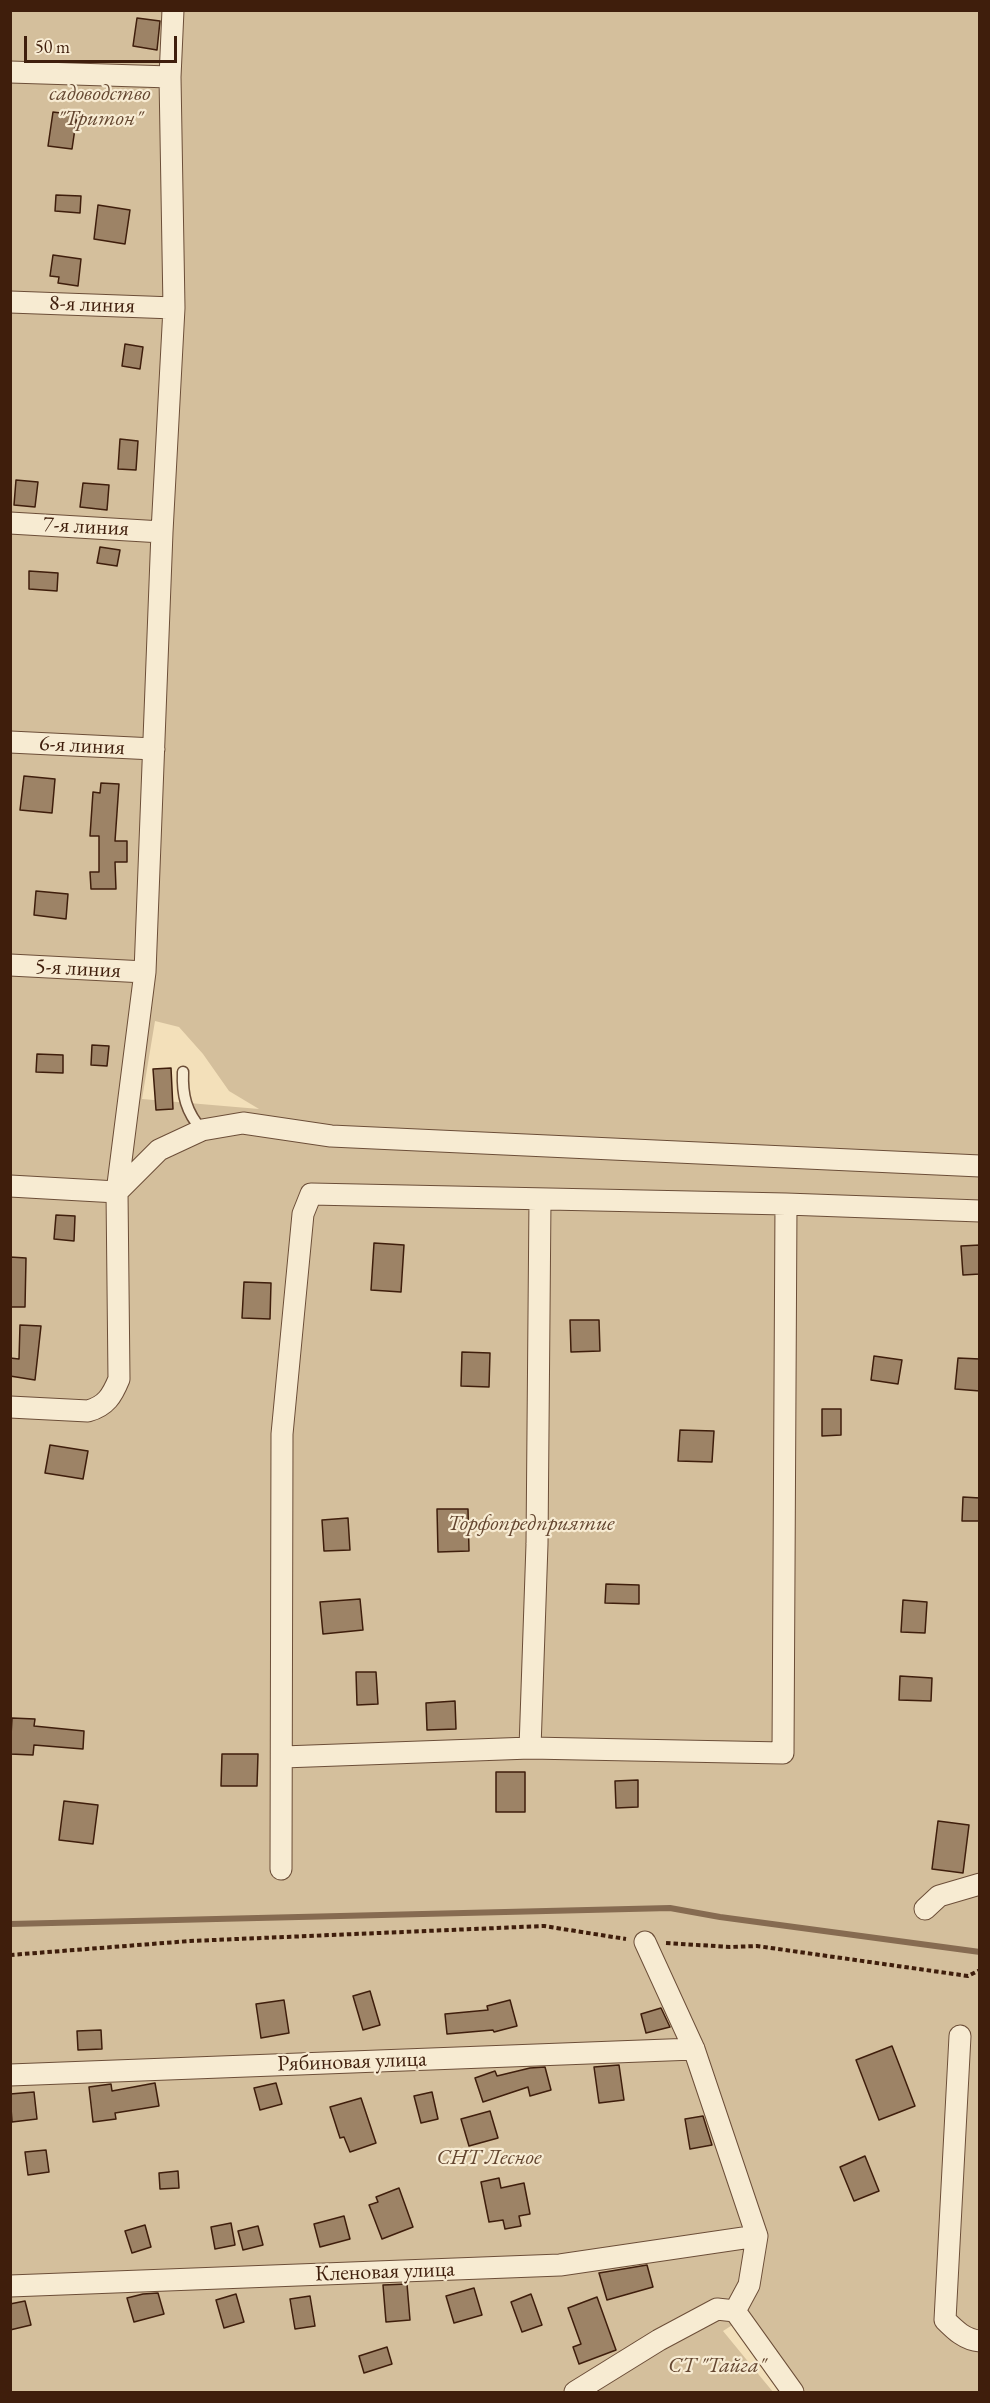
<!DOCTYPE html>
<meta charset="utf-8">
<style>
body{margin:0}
#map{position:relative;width:990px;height:2403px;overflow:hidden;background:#f3e0ba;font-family:"EB Garamond",serif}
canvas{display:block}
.frame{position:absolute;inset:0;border:12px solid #3f1e0c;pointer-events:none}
.scale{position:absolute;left:24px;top:36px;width:153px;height:27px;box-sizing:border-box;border:3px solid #3f1e0c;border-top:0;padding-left:8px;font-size:18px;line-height:21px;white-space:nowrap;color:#3f1e0c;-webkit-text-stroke:4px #f7ebd2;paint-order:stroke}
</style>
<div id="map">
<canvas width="990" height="2403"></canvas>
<div class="frame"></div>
<div class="scale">50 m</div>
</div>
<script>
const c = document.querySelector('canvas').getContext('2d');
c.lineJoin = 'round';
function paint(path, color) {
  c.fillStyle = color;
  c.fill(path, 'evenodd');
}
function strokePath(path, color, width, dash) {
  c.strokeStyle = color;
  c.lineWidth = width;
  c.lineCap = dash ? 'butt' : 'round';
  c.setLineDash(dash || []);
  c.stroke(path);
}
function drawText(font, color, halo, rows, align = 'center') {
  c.font = font + ' "EB Garamond",serif';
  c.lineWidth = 4.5;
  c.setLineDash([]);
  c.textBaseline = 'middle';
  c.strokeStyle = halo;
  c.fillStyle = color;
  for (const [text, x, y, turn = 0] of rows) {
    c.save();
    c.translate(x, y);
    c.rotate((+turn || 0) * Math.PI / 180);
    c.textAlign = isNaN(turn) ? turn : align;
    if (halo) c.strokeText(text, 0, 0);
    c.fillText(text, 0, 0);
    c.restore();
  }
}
paint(new Path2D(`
 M11,11H979V2392H804L745,2317L723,2331L773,2392H11ZM155,1021L179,1027L203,1054L229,1091L259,1109L142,1099Z`), '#d4bf9c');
strokePath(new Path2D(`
 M10,1924L670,1908L720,1917L980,1952`), '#866b51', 6);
const building = new Path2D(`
 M137,18L160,21L157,50L133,46Z
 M53,112L77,115L72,149L48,146Z
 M56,195L81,196L80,213L55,211Z
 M98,205L130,210L125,244L94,239Z
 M53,255L81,259L78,286L58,283L59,277L50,276Z
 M125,344L143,347L140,369L122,366Z
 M120,439L138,441L136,470L118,469Z
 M16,480L38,482L35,507L14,505Z
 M83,483L109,485L107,510L80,507Z
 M100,547L120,550L117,566L97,563Z
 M29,571L58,573L57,591L29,589Z
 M24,776L55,779L52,813L20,810Z
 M101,783L119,784L115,841H127V862H115L116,889H91L90,872H99V836H90L93,792L100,793Z
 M36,891L68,894L66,919L34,915Z
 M92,1045L109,1046L107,1066L91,1065Z
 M37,1054L63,1055V1073L36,1072Z
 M171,1068L173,1109L156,1110L153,1069Z
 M56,1215L75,1216L74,1241L54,1239Z
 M374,1243L404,1245L401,1292L371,1290Z
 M980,1245V1274L963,1275L961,1246Z
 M10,1257L26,1258L25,1307H10Z
 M244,1282L271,1283L270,1319L242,1318Z
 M570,1320H599L600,1351L571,1352Z
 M20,1325L41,1326L35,1380L10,1376V1358L19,1359Z
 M462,1352L490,1353L489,1387L461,1386Z
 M874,1356L902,1360L898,1384L871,1380Z
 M958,1358L980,1359V1391L955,1389Z
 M822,1409H841V1435L822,1436Z
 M680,1430L714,1431L712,1462L678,1461Z
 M50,1445L88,1451L83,1479L45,1473Z
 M963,1497L980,1498V1521H962Z
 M437,1509H468L469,1551L438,1552Z
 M348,1518L350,1550L324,1551L322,1520Z
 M606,1584L639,1585V1604L605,1603Z
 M360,1599L363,1630L323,1634L320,1602Z
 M903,1600L927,1602L925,1633L901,1632Z
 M356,1672H376L378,1704L357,1705Z
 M900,1676L932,1678L931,1701L899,1700Z
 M455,1701L456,1729L427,1730L426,1703Z
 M12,1718L35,1719L34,1726L84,1731L83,1749L34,1745L33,1755L10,1754Z
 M222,1754H258L257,1786H221Z
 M496,1772H525V1812H496Z
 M638,1780V1807L616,1808L615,1781Z
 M64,1801L98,1805L93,1844L59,1840Z
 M938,1821L969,1825L963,1873L932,1869Z
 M370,1991L380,2025L363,2030L353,1996Z
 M284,2000L289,2033L261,2038L256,2004Z
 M510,2000L517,2026L494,2032L493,2030L447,2034L445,2014L488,2010L487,2006Z
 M661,2008L670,2027L646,2033L641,2014Z
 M101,2030L102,2049L78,2050L77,2031Z
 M892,2046L915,2106L879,2120L856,2060Z
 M619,2065L624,2100L599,2103L594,2067Z
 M545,2067L551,2090L530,2096L528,2087L483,2102L475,2078L495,2071L497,2076L530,2068Z
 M155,2083L159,2106L115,2113L116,2119L93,2122L89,2087L111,2084L112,2091Z
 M276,2083L282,2104L260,2110L254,2088Z
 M34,2092L37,2119L12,2122L10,2094Z
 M432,2092L438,2119L421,2123L414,2096Z
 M361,2098L376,2143L350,2152L344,2137L340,2138L330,2107Z
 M490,2111L498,2138L469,2146L461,2119Z
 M703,2116L712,2145L690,2149L685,2119Z
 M46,2150L49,2172L28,2175L25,2152Z
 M865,2156L879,2191L854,2201L840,2167Z
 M178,2171L179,2188L160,2189L159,2173Z
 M499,2178L501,2188L524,2183L530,2214L519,2216L521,2226L505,2229L503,2220L489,2222L481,2182Z
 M399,2188L413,2227L382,2239L369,2205L378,2202L376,2197Z
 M344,2216L350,2239L320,2247L314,2224Z
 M231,2223L235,2245L215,2249L211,2227Z
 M145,2225L151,2247L132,2253L125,2231Z
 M258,2226L263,2245L243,2250L238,2231Z
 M647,2265L653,2287L607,2300L599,2273Z
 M407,2284L410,2320L386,2322L383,2285Z
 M474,2288L482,2315L454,2323L446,2296Z
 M158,2293L164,2314L134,2322L127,2298L143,2294Z
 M236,2294L244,2322L224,2328L216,2300Z
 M531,2294L542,2325L522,2332L511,2302Z
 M310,2296L315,2326L295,2329L290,2299Z
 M597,2297L616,2350L579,2364L573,2347L581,2344L568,2308Z
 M25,2301L31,2325L10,2330V2304Z
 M387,2347L392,2364L364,2373L359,2356Z`);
paint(building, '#9d8366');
strokePath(building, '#3f1e0c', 1.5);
const service = new Path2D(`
 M183,1072C182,1095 186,1112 202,1130`);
const minor = new Path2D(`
 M10,72L170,77
 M10,302L174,308
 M10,523L162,532
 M10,742L154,749
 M10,965L145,972
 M10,1186L117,1192L159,1150L202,1130L243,1123L331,1136L980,1166
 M10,1407L88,1411C106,1406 112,1396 119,1379L117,1192L145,972L162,532L174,308L170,77L173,10
 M530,1748L537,1544L540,1199
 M283,1757L530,1748L783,1753L786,1204
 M281,1869L282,1434L303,1214L311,1194L786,1204L980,1211
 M925,1909L939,1896L980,1884
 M645,1942L694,2049L757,2236L749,2285L735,2311
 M960,2036L945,2320C955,2330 965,2340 980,2341
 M10,2075L694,2049
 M10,2286L560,2265L757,2236
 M575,2392L659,2340L717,2309L735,2311L793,2392`);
strokePath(service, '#6c4e38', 13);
strokePath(minor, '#6c4e38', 23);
strokePath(new Path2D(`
 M666,1943L730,1947L757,1946L968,1976L980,1970
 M10,1955L190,1941L544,1926L626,1939`), '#3f1e0c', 4, [4.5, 3]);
strokePath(service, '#f7ebd2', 10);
strokePath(minor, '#f7ebd2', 21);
drawText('italic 22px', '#644630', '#f7ebd2', [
 ["садоводство",100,94],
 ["\"Тритон\"",100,119],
 ["Торфопредприятие",531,1524],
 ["СНТ Лесное",489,2158],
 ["СТ \"Тайга\"",717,2366]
]);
drawText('22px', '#3f1e0c', '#f7ebd2', [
 ["8-я линия",92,305,2],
 ["7-я линия",86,527,3],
 ["6-я линия",82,746,3],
 ["5-я линия",78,969,3],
 ["Рябиновая улица",352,2062,-2],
 ["Кленовая улица",385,2272,-2]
]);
</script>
